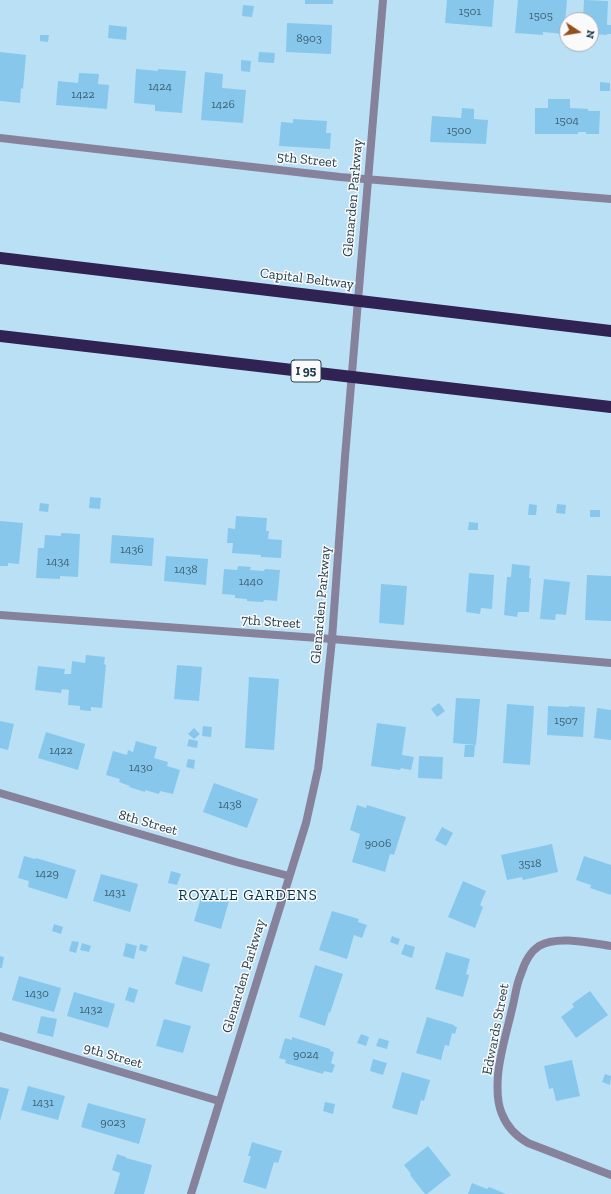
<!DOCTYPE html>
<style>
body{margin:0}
#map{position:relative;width:611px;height:1194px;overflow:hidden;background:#bae0f6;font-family:"Zilla Slab",serif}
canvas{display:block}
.north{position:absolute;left:559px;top:12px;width:40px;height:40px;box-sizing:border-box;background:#fafafa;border:1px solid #a4afb5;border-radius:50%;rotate:102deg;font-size:11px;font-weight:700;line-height:16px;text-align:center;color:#243f4d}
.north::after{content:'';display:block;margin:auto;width:14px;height:18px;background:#92501e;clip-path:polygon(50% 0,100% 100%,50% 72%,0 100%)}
</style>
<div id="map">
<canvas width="611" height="1194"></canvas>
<div class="north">N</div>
</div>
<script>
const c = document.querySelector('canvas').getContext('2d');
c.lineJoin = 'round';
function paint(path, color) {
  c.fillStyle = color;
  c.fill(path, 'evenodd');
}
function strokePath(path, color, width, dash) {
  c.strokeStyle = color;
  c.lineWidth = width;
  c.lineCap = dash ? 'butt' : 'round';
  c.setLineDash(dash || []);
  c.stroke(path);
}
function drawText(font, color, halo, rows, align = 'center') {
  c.font = font + ' "Zilla Slab",serif';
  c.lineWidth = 3;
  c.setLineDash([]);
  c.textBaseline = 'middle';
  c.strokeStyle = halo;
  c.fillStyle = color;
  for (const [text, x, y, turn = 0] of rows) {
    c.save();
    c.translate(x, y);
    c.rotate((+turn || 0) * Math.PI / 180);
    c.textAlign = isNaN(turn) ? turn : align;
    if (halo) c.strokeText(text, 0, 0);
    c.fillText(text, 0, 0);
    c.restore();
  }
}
paint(new Path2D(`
 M305,0H333V4H305Z
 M447,0H494L492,27L445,23Z
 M518,0H567L564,34L543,32V35L515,33Z
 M584,0L608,1L607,25H611V34H607V35L591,34V20H583Z
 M243,5L254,6L252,17L242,16Z
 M287,23L332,25L331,54L286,52Z
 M109,25L127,27L126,40L108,38Z
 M40,35H49L48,42L40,41Z
 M0,52L26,55L23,89L21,88L20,103L0,101Z
 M259,52L275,53L274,63L258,62Z
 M241,60L251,61L250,72L241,71Z
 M136,69L158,71V69L186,71L182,113L155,111V105L134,103Z
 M205,72L223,74L222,88L246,90L243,123L201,120Z
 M79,73L99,74L98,84L109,85L107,109L56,105L58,81L78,83Z
 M600,82L610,83V91H600Z
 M548,99H570V108L588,109V111H600L599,134H586V132H578V134H535V108H548Z
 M462,108L474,109V119L488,120L486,144L430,142L432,116L461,118Z
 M293,119L327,121L326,133H331L330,149L279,146L281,122L293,123Z
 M90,497L101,498L100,509L89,508Z
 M40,503L49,504L48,512L39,511Z
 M529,504L537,505L536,515H528Z
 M557,504L566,505L565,514L556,513Z
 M590,510H600V517H590Z
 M236,516L267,518L266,531H269L268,539L282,540L281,558L261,557V555L232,553L233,543H227L228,528L235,529Z
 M0,521L23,523L19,564L8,563V566H0Z
 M469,522L478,523V530H468Z
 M61,533L80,534L78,577L60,576V579L36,578L38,548H44L45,535L61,536Z
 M112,535L154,538L152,566L110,563Z
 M166,556L208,559L206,585L164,581Z
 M512,564L530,566L529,578H531L529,612H518L517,617L504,615L507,577H511Z
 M238,566L251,567L250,570L264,571L265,569L280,570L277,601L264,600L263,602L247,601V599L235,598V595L222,594L224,569L237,570Z
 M469,573L494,575L492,609L481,608L480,614L466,612Z
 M587,575L611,576V621L585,620Z
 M544,579L570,582L566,615L556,614L555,620L540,619Z
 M381,584L407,586L404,625L379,623Z
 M86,655L105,657L104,664L106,665L102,708L91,707V711L80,710V706L68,705L69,690L62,689L61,693L35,690L38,666L65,669L64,674H71L72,661L85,663Z
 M177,665L202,667L199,701L174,699Z
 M249,677L279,679L274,750L245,748Z
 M456,698L480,699L476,745L453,743Z
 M439,703L445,711L437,717L431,709Z
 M507,704L534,706L530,765L503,763Z
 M548,706L569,707V706L585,707L583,737L547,735Z
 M597,708L611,710V740L594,738Z
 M0,721L14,724L8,750L0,748Z
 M377,723L406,727L402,755L414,757L411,770L401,768L400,770L371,766Z
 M203,726L212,727L211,737L202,736Z
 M194,728L200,734L194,739L188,734Z
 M46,732L85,744L78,770L38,758Z
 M189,739L198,741L197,748L187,746Z
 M136,741L157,747L154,758L168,762L167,766L180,770L173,794L160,791L159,794L145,790V792L129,787L130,786L119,782L120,779L106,775L113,751L127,755L128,750L133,752Z
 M465,745H475L474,757H464Z
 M419,756L443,757L442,779L418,778Z
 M188,759L195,760L194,769L186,767Z
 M214,783L258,799L247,828L203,812Z
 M357,805L366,808L367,805L406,817L394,855L390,854L385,872L352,862L360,834L350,830Z
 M442,827L453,833L446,846L435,840Z
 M552,844L558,872L523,880L522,877L507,880L501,855Z
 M24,856L35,859L36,858L76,870L67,899L28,887L29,881L18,878Z
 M584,856L611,865V895L590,888L591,885L576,880Z
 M171,871L181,874L177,885L168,883Z
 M101,874L138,884L130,912L93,901Z
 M463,881L486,891L480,905L483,907L475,928L448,917Z
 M202,894L229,901L221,929L194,921Z
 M332,911L359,919L358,922L367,925L362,938L354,935L347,959L319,950Z
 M54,924L63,927L61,934L52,931Z
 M392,936L400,939L398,945L390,942Z
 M72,941L79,942L76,953L69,951Z
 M82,943L91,946L89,952L80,950Z
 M126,943L137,946L134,959L123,956Z
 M140,944L148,946L146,952L139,950Z
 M405,944L415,947L412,958L401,954Z
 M446,952L470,959L466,974L469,975L463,997L435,989Z
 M0,956L4,957L2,968H0Z
 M183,956L210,964L202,992L175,984Z
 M315,965L343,974L330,1013L329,1012L325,1026L299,1017Z
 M19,976L61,988L54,1012L12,1000Z
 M129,987L138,990L134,1003L125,1000Z
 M590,991L608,1015L576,1038L561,1017L574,1007L572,1004Z
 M74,992L115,1004L108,1028L67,1016Z
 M41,1016L57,1019L53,1037L37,1033Z
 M427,1017L454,1025V1026L457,1027L455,1034L452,1033L449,1046L445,1045L441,1060L416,1053Z
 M164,1019L191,1026L183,1053L156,1046Z
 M361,1034L369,1037L366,1046L357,1043Z
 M292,1037L330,1049V1051L334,1052L331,1063L335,1065L332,1073L324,1071L323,1074L285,1063L286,1060L279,1058L285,1038L292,1040Z
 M379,1038L389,1041L387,1049L376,1046Z
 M373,1059L387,1063L383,1075L370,1071Z
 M572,1060L580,1096L556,1101L553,1088L549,1089L544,1066Z
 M402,1072L430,1080L424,1101L421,1100L417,1115L392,1108Z
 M605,1074L611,1076L610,1085L602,1082Z
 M28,1086L65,1096L58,1120L21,1110Z
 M0,1087L9,1089L0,1121Z
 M325,1102L335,1104L333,1114L323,1111Z
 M88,1103L146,1119L139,1144L81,1127Z
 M252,1142L282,1151L278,1163L274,1162L266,1189L243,1182L251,1156H248Z
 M428,1146L451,1175L427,1194H425L410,1175L411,1174L404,1165Z
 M117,1154L126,1157V1158L152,1165L144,1194H114L120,1173L112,1170Z
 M472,1183L487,1189L489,1187L506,1194H468Z`), '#87c7ec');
strokePath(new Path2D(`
 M0,138L340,177L611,199
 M0,615L332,639L611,663
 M0,793L236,862L289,876
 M611,946C591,943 557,935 539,946C530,952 524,964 521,974C516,985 515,998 512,1009C507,1031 500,1053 498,1075C497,1088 497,1103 502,1114C507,1127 516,1136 528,1143L611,1175
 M0,1036L219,1101`), '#87829b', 8);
strokePath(new Path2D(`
 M191,1194L306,823L318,769L322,736L332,639L345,457L383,0`), '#87829b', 8);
strokePath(new Path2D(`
 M0,258L611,331
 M0,336L611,407`), '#302252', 12);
drawText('12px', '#3d6175', null, [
 ["1501",470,12],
 ["1505",541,16],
 ["8903",309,39],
 ["1424",160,87],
 ["1422",83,95],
 ["1426",223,105],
 ["1504",567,121],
 ["1500",459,131],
 ["1436",132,550],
 ["1434",58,562],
 ["1438",186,570],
 ["1440",251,582],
 ["1507",566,721],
 ["1422",61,751],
 ["1430",141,768],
 ["1438",230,805],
 ["9006",378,844],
 ["3518",530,864],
 ["1429",47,874],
 ["1431",115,893],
 ["1430",37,994],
 ["1432",91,1010],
 ["9024",306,1055],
 ["1431",43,1103],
 ["9023",113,1123]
]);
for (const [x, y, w] of [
 [306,371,30]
]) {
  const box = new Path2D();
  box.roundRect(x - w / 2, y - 11, w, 22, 3);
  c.fillStyle = '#fafafa';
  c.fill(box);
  strokePath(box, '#243f4d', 1);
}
drawText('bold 13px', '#243f4d', null, [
 ["I 95",306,371]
]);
drawText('14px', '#243f4d', '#fafafa', [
 ["5th Street",307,160,6],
 ["Glenarden Parkway",353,198,-85],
 ["Capital Beltway",307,279,7],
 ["Glenarden Parkway",321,605,-85],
 ["7th Street",271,622,4],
 ["8th Street",148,823,16],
 ["Glenarden Parkway",244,976,-73],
 ["Edwards Street",496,1029,-79],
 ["9th Street",113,1056,16]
]);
c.letterSpacing = '1px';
drawText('15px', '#013850', '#fafafa', [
 ["ROYALE GARDENS",248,896]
]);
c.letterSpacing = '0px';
</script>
